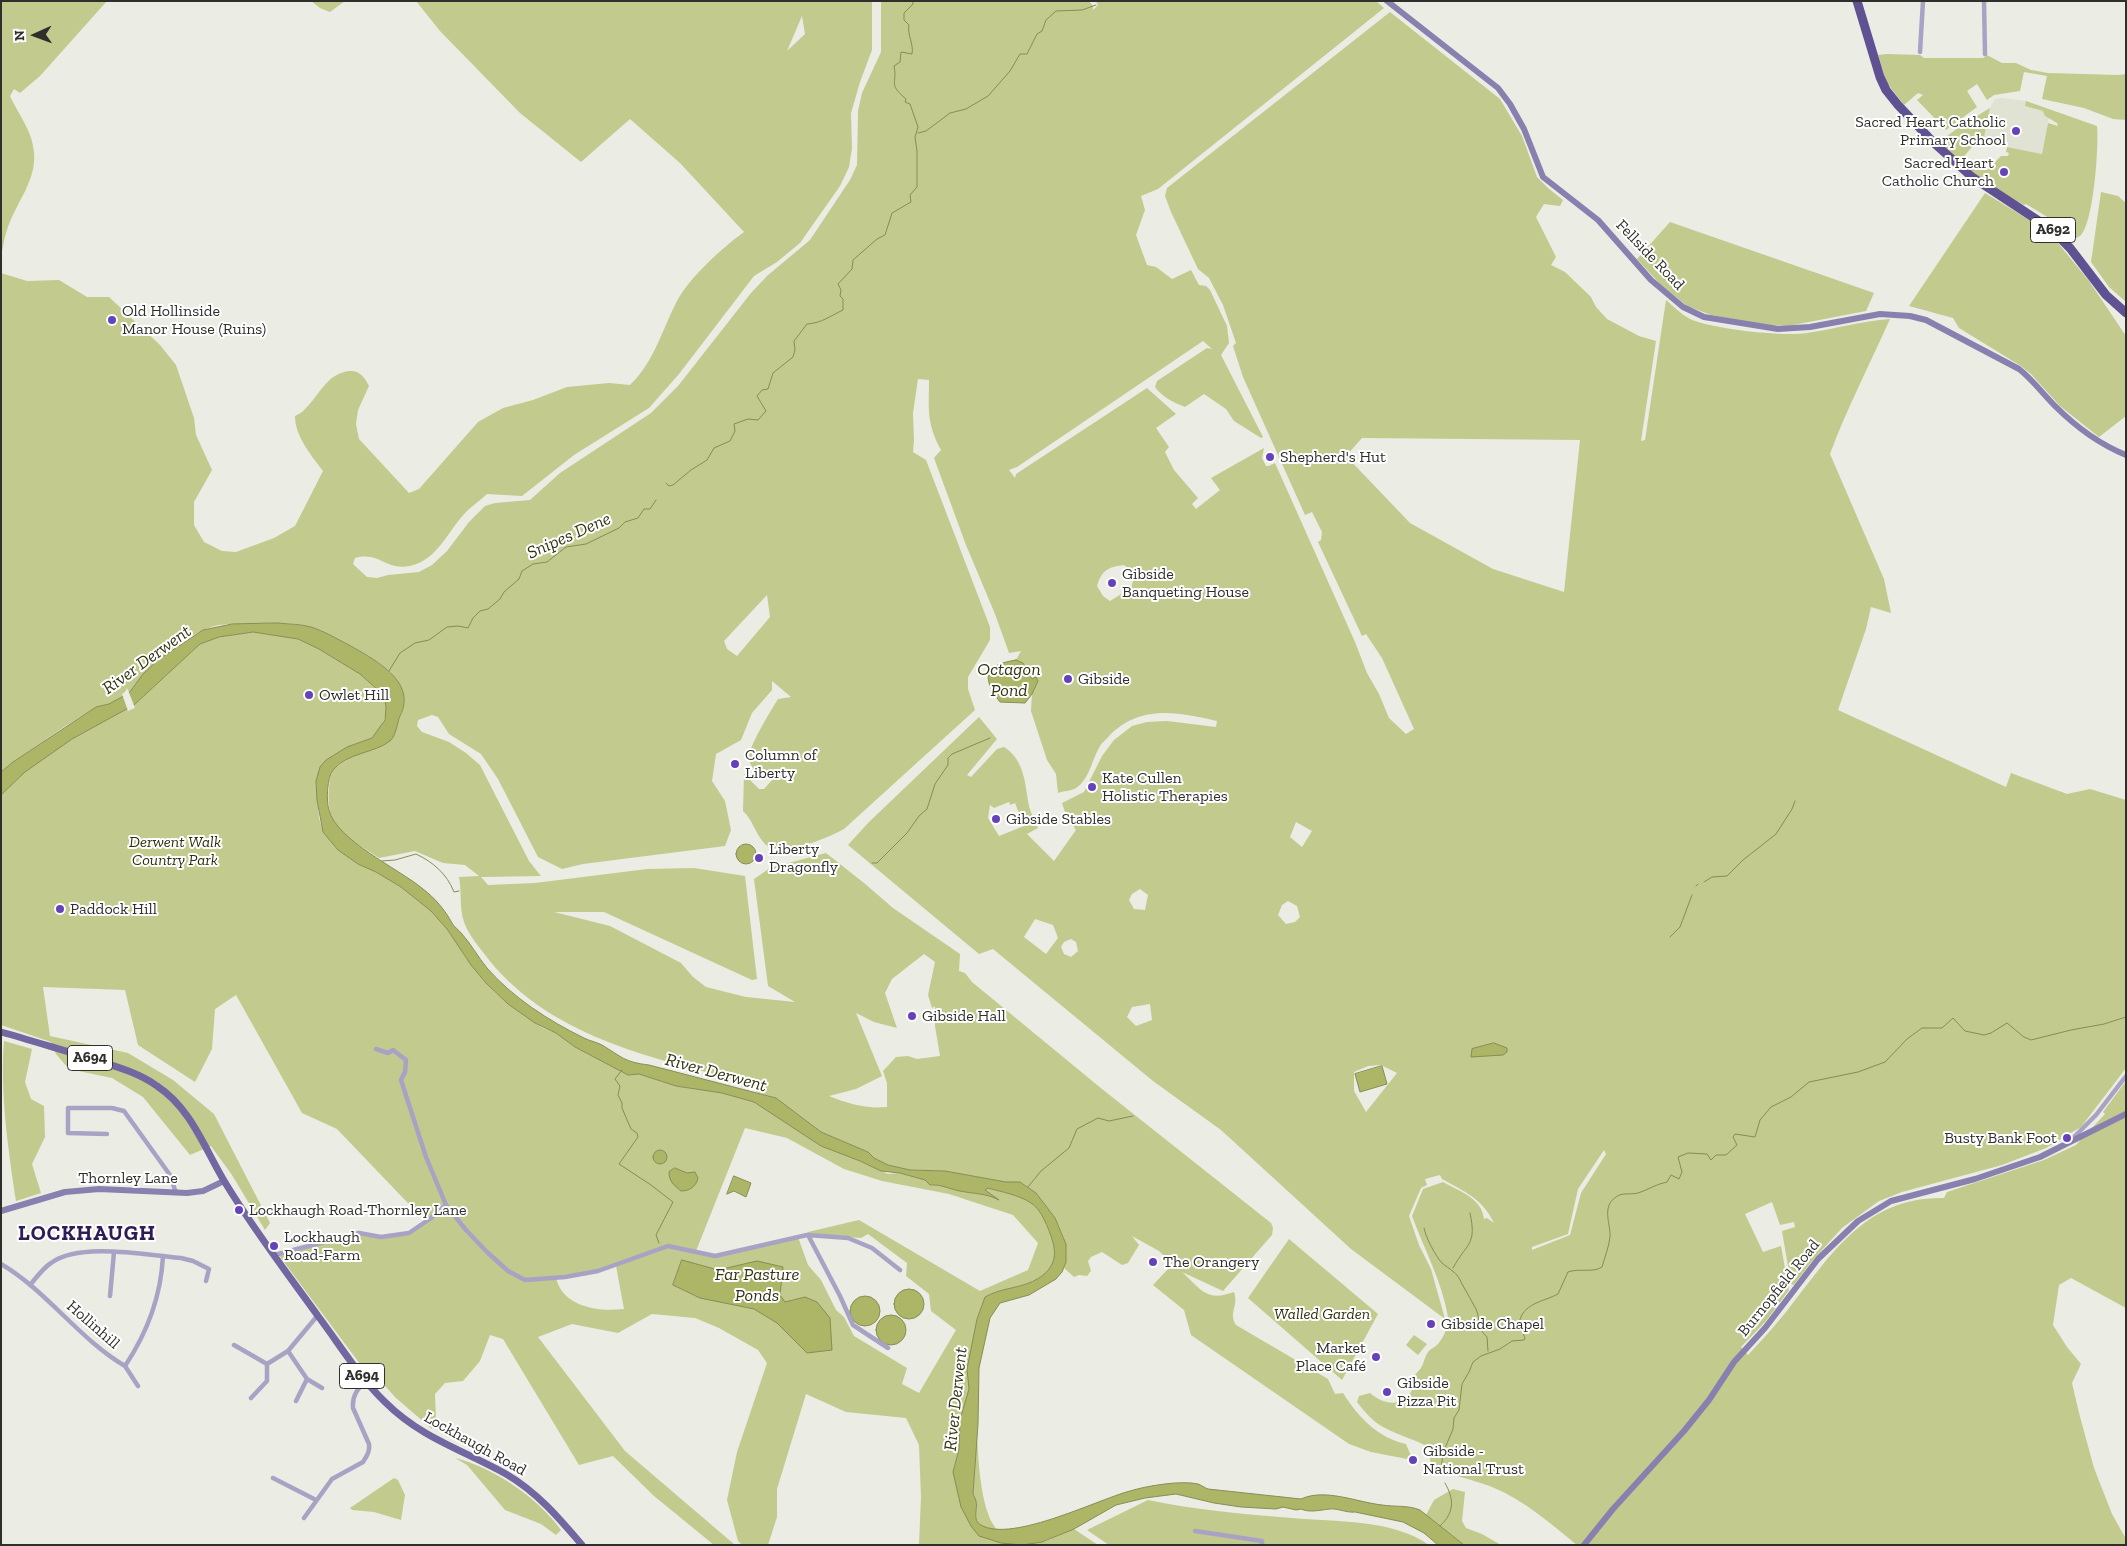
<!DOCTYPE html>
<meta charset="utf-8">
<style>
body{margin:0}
#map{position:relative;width:2127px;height:1546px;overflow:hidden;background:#ebece4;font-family:"Zilla Slab",serif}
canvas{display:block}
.frame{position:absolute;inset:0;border:2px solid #2f2f2c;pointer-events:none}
.north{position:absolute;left:10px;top:10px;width:50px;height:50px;-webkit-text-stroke:4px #fff;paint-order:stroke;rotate:268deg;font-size:14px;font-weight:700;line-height:20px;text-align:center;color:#2f2f2c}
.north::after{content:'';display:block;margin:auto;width:18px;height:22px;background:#2f2f2c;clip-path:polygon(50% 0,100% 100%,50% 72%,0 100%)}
</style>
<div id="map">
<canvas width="2127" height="1546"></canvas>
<div class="frame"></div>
<div class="north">N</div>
</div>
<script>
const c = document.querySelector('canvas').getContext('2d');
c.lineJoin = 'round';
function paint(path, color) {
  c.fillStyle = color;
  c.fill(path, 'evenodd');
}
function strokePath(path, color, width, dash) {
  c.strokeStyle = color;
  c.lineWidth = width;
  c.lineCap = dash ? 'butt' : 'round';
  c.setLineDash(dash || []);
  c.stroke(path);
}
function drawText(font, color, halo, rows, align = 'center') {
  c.font = font + ' "Zilla Slab",serif';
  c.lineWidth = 4;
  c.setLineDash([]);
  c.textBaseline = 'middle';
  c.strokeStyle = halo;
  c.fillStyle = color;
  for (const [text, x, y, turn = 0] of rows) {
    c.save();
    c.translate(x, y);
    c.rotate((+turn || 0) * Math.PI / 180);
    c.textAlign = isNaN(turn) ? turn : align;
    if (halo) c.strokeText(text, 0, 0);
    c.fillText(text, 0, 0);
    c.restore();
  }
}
paint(new Path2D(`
 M2000,98L2026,101V106L2043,111L2049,118L2042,154L2007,147L2008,142L1984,137L1990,108L1995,99Z`), '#e0e2d3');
paint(new Path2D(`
 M1,1H107L40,76L20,93L14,89L10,96C17,112 30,128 33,146C40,178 16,201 7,230C4,238 3,248 1,257Z
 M311,1H345L330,12L320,8Z
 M416,1H872V50L860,82L851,113L852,148L849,167L840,186L800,243L777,262L754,276L679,374L649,408L574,455L522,496L487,494C481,500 473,505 467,511C448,530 438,560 410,566C385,571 380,551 355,558L353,564L367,577L377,578L388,575L419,572L432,565L447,551L469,522L485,506L495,503L530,500L560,473L651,413L678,386L751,293L767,276L810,240L850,180L857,165L858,111L862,93L881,52V1H1089L1093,6V10L1098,5L1096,1H1376L1384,8L1158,189L1141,196L1145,210L1136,235L1147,265L1156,267L1172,279L1191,270L1199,285L1206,286L1210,290L1227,326L1229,343L1221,355L1263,437L1261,438L1234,421L1226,409L1204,394L1185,407C1174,403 1161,396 1155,387L1157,381L1207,348L1212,349L1203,341L1017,467L1009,470L1015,478L1016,474L1147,388L1176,414L1156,428L1169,447L1165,452L1174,470L1198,498L1192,504L1196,509L1220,490L1211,478L1264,448L1262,458L1266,466H1269L1275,463L1355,642L1367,673L1379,694L1389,718L1406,734L1414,729L1382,658L1366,634L1362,636L1318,542L1321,540L1322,532L1312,512L1305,515L1243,377L1233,346L1236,343L1223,305L1209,278L1198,269L1171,212L1165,196L1167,188L1390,12L1500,99L1522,136L1537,177L1548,188L1563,200L1560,206L1544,204L1536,217L1556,257L1551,265L1565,272L1591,297L1596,307L1607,319L1639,336L1656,341L1641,441L1645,440L1666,300C1674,307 1681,314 1690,319C1712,329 1783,337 1807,333C1835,329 1862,321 1890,319C1870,364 1847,408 1830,454L1884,579L1891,613L1871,607L1866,629L1838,710L2006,787L2011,773L2067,794L2090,789L2126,800V1068L2120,1076L2081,1127L2046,1148L2002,1165L1902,1192L1879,1201L1842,1228L1812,1261L1794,1285L1791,1284L1782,1231L1795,1227L1794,1222L1780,1225L1772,1202L1745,1214L1763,1252L1781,1246L1789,1290L1766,1321L1741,1347L1748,1355C1761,1341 1774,1327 1786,1312C1830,1257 1864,1196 1944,1198L1947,1192L2044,1160L2076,1145L2105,1114L2103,1112L2126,1081V1308L2071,1278L2059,1285L2053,1325L2067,1347L2081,1364L2072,1383L2079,1413L2094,1468L2112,1514L2126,1539V1545H1577C1550,1523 1524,1500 1492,1487C1478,1481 1442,1473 1434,1466C1428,1462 1430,1455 1431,1449C1416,1439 1399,1436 1383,1427C1373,1422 1364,1411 1357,1402L1359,1396L1370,1393C1384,1405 1402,1408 1412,1390C1415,1385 1413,1380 1415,1375C1417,1372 1421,1369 1422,1366C1424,1362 1425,1356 1428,1352C1430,1349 1434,1348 1437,1345C1443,1339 1449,1326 1448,1317C1442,1281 1424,1249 1412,1216L1423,1189L1443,1182C1459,1191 1482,1198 1484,1219L1487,1218L1494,1223C1482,1198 1465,1192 1442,1179L1440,1175L1425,1179L1427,1185L1421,1188L1409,1216L1419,1245L1431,1269L1445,1319L1351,1249L1221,1130L1153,1081L993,949L979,954L848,845L869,822L979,717L997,739L967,775L971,777L997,749L1004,747C1025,760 1025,785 1029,806C1031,814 1035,821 1038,828L1027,834L1054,861L1076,830L1066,815L1062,803L1084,792L1102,756L1114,740L1132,726L1147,722L1167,721L1216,727L1217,721C1178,712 1140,704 1109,736C1106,740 1101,743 1099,748C1092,760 1089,780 1076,788C1072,791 1063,791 1058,793L1056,774L1047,760L1031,711L1032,694L1038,680L1029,676L1023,663L1016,660L1021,651L1009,653L995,614L966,545L934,458L941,450C926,422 929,409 929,380L918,379L913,413L914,440L913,452L926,460L990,627V640L968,677V689L975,710L844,829C828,838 778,859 764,843C755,833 753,820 743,811L744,774L759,789H764L773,779L757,774C754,770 750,764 749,760C746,750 772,709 778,699L791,697L772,681V690L752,713L741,740L716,754L712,781L725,801L731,830L725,846L583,864L562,869L538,857L498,779L481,754L449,734L438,717L432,715L418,720L417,726L422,732L449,742L466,753L480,765L529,861L541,876L481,877L488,885L535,883L647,869L694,868L745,876L757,979L752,980L604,912H554L610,926L681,963L693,977L706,987L746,997L795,1002L768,986L754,879L770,868L826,853L864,883L893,908L960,954L959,971L965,973L972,982L1102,1089L1271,1223L1273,1228L1272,1235L1223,1291L1182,1272C1202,1290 1206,1302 1234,1292C1239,1307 1228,1312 1236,1325L1328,1379L1335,1394L1343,1393C1358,1417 1378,1438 1406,1444L1411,1456L1407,1459L1371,1452L1349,1444L1191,1335L1184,1310L1153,1285L1167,1270L1174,1266L1159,1251L1132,1236L1139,1245L1128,1263L1122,1265L1102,1252L1091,1257L1088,1261L1091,1271L1087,1276L1079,1275L1074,1277L1064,1268L1066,1262L1064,1238L1055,1218L1036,1193L1029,1188L1020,1182H1006L945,1171L910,1170L888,1165L874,1158L868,1152L821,1132L776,1098L756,1092L757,1085C662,1060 555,1041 489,960C480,948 469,936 464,922C459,907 462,892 459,877L479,876L465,865L443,863L415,851L379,858C348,837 325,830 329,788C330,782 330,774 334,769C348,754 374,749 392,739C396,726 404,712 403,699C400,674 379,662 359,651C343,642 327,632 311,627C295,622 277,623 261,623C247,624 233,623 219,625C187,632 147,666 129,693L127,688L123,696L109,704L96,707L64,727L13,762L1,772V273L27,281L59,280L87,297H109L160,345L176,365L194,418L196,435L212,470L194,502V525L204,542L222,551L236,552L274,538L295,526L323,471C311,455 295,436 295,416C299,414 303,412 305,409C320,395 326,374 349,371C360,370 365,378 369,386L358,410L356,424L359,439L409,493L419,489L478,422L503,408L533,400L567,387L609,383L630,385C654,362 662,330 677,301C690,277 722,248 744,232L680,163L630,119L581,162L520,113L440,31ZM802,16L805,34L787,51ZM1362,438L1580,440L1564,592L1493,569L1410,523L1346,456ZM1124,565L1131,571L1133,581L1131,588L1110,601L1103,596L1097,586C1102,570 1108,567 1124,565ZM767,595L770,617L737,656L727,649L724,641ZM1009,802L1010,805L1015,803L1024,826L999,836L988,818L990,805L994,808ZM1296,822L1312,831L1302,847L1290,837ZM1140,889L1148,895L1145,910L1134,909L1129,900L1132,894ZM1288,901L1297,906L1300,917L1295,922L1286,924L1278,915L1282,905ZM1035,919L1053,925L1058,938L1046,954L1024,937ZM1071,939L1076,942L1078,951L1071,957L1064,954L1061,947L1064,942ZM924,954L935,962L928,995L932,1008L935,1006V1026L940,1056L917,1059L908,1056L896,1057L883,1071L887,1083V1107C866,1109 849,1104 829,1096L856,1089L882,1076L856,1013L874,1022L897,1028L885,993L892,979ZM1150,1004L1152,1020L1136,1026L1127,1017L1132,1007ZM1381,1065L1397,1073L1366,1112L1354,1091V1072L1368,1066ZM1604,1150L1606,1154L1581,1193L1570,1235L1532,1250V1247L1568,1234L1578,1189Z
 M1887,54L1920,55L1924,58H1983L1987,55L2002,63H2016L2031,70L2048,73L2118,75L2126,74V120L2113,119L2084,108L2042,99L2047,76L2024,72L2020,91L1994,95L1987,100L1977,84L1967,91L1977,107L1946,130L1917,100L1923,95L1918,93L1904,105L1887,83L1878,55Z
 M2026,101L2097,126C2099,145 2094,221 2081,235C2079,237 2076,238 2074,239L2070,238L2072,232L2026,204L2024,205L1998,192L1968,171L1970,169L1989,168L2001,156H2008L2009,153L2006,152L2007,147L2042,154L2048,123L2058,126L2057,123L2045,116L2043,111L2025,106Z
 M1990,108L1984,137L1979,139L1959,162L1938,143L1959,127Z
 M2101,192L2118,196L2126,203V302L2109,287L2091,262Z
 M1985,193L2049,232L2089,281L2126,336V416L2099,437L2060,406L2031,374L2021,366L1959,328L1953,318L1909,306Z
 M1670,222L1874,293L1866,311L1788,326L1767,325L1711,315L1687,306L1659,283L1637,259Z
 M253,632L298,639L319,649L360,674L378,690L385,700L387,714L379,730L372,738L347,747L326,760L316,781L319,818L323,832L338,850L358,864L376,872L401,887L431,911L447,929L471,965L486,983L508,1004L543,1028L556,1033L575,1047L628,1075L639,1074L676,1086L722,1093L754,1102L821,1146L860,1161L888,1174L900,1173L925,1180L930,1185C941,1184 950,1189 961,1191C973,1194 984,1193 996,1198L985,1190V1188H988C1002,1192 1019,1195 1031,1203C1040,1209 1044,1219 1048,1228C1056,1248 1060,1264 1039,1278C1022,1289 1002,1287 985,1297L977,1319L968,1397L960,1420L959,1449L954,1467L971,1526C995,1536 1016,1546 1042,1542C1053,1540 1063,1531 1074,1529L1098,1545H919L921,1497L919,1445L906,1418L846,1412L806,1394L777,1489V1517L768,1545H742L738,1541L727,1500L737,1452L767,1363L758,1350L719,1328L695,1318L652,1314L618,1333L572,1324L538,1337L625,1451L735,1545H714L654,1496L613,1456L579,1465L503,1339L490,1335L480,1361L463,1381L445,1383L435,1394L436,1421L432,1429L396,1398L368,1367L366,1372L278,1254L359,1233L381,1237L409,1233L426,1222L337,1129L302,1113L236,995L215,1009L212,1049L195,1082L138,1045L125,990L43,987L50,1036L128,1053L173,1080L214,1114L270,1223L265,1230L232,1175L211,1146L190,1155L143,1097L112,1078L69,1069L56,1054L51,1042L1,1025V795L25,772L72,739L134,705L200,644L219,637ZM745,1128L787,1138L844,1169L882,1181L949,1194L1013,1215L1038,1243L1028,1270L980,1291L859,1220L808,1232L807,1234L861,1238L868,1234L907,1263L906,1276L929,1294L931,1311L956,1330L919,1393L902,1384L907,1368L854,1336L844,1317L836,1310L821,1280L808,1265L798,1237L715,1256L696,1251ZM616,1266L624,1309C598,1312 563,1307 556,1278Z
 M4,1041L32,1049L25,1082L31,1099L44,1106L45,1137L32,1164L41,1193L16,1201C8,1149 0,1092 4,1041Z
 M1289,1239L1378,1314L1342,1380L1248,1298Z
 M1414,1335L1427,1344L1418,1355L1406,1345Z
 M977,1432C978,1453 980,1525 1003,1533C1007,1534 1014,1533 1019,1534C1005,1538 983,1536 977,1521C974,1514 978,1507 976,1501C975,1498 974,1496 973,1494Z
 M455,1458C494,1468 537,1497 561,1530L556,1535L541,1524L505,1510L467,1465Z
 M394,1478L398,1480L405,1495L401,1520L374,1512L352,1510L350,1508Z
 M1453,1489L1465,1492L1462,1521L1466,1528L1482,1534L1501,1545H1464L1426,1515L1434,1500Z
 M1148,1500C1195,1510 1243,1514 1292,1518C1335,1522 1393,1519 1429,1545H1109L1087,1530Z`), '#c2ca8d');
const water = new Path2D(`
 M277,623C289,624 300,624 311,627C324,631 337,639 349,645C373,659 418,681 400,716C397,723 396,736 390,741C375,753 346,753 333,770C327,778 326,801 329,810C337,841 398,868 423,889C435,898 445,910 452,923C454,927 459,930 462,934C471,944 478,957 487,968C512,997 549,1021 584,1038C590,1041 596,1042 602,1045C622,1057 624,1062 649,1065L776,1098L821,1132L868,1152L874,1158L888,1165L910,1170L945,1171L1006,1182H1020L1036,1193L1055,1218L1066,1244V1262L1062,1272L1056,1279L1029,1295L1000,1303L990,1318L979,1368L978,1424L973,1494C974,1496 975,1498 976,1501C978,1508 973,1516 978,1523C1006,1546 1096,1500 1130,1491C1146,1486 1181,1480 1198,1484C1201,1485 1205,1488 1208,1489L1301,1499C1325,1488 1356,1502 1382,1505C1395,1507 1408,1505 1420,1510L1464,1545H1438L1424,1533L1403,1522L1355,1512C1346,1513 1338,1508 1330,1509C1320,1510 1310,1513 1301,1509L1296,1510L1283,1507L1276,1509L1241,1507L1214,1503L1176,1494L1145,1498L1116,1505L1074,1529L1042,1542L1022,1545L1001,1543L979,1536L971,1526L961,1507L953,1472L959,1449L960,1420L969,1389L967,1369L977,1319L985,1297C1002,1287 1022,1289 1039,1278C1060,1264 1056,1248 1048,1228C1044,1219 1040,1209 1031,1203C1019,1195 1002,1192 988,1188L985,1190L999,1200C986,1193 974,1194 960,1191C949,1189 941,1184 930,1185L925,1180L900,1173L881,1171L860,1161L821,1146L754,1102L722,1093L676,1086L639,1074L628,1075L575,1047L556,1033L535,1023L508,1004L486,983L471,965L447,929L431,911L401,887L376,872L358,864L338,850L323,832L317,800L316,781L320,767L326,760L347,747L372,738L385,720L386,708L385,700L378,690L360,674L319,649L298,639L253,632L219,637L200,644L134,705L72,739L25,772L1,795V772L13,762L96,707L109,704L129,693L143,674L159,659L203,630L232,624Z
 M1016,660L1023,663L1032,679L1036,677L1038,681L1032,694L1025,703L1000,702C981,677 984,665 1016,660Z
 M736 854a10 10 0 1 1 20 0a10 10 0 1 1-20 0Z
 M1494,1043L1507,1048V1052L1503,1055L1471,1057L1472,1049Z
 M1382,1066L1387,1084L1360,1092L1355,1074Z
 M653 1157a7 7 0 1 1 14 0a7 7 0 1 1-14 0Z
 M675,1168L687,1173L695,1172L698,1178C696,1187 689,1191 681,1191C674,1185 669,1182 669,1172Z
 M734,1176L751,1183L746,1197L734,1191L727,1194Z
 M682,1260L718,1270L757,1261L783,1267L780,1295L785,1302L805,1297L817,1302L830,1318L832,1350L807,1353L777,1323L754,1309L700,1298L673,1285Z
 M894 1304a15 15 0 1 1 30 0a15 15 0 1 1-30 0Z
 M850 1311a15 15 0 1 1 30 0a15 15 0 1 1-30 0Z
 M876 1330a15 15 0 1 1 30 0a15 15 0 1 1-30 0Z`);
paint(water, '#adb566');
strokePath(water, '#878d55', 1);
paint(new Path2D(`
 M128,690L135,708L128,711L122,694Z`), '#ebece4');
strokePath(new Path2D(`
 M918,133L926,131L950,113L966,109L988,96L1010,71L1020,54H1027L1037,34L1042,31L1046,20L1056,11L1082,10L1096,5
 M666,483L669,486L673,485L691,470L707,460L714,448L730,441L735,431L734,424L748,419L758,420L766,411L757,396L762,390L768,389L773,373L793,357L795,350L794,341L807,324C822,323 830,316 843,310V299L840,296L841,290L838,284L852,269L853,260L877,239L885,235L892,213L911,202L910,195L917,187V151L915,137L918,127L910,104L905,102L906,99C887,83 898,84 894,66L900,62L901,52L912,54C914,44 907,35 909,25L904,20V13L913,4V1
 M389,671L400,653L415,643L429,640L447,627L458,626L468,628L473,618L480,611L488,609L500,599L504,592L519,579L522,571L533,564L547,562L566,547L586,544L619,528L625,522L638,518L644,509H650L656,500
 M382,861L395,860L416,854C433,862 447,874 454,892L459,891
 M872,863H877L907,833L919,816L927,809L935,784L948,765V758L952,754L990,738
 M1704,882L1712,877L1727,876L1743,860L1776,834L1792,809L1795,801
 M1696,886L1698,884
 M1670,937L1680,927L1692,895
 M622,1070L615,1079L620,1086L618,1095L622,1103V1108L631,1129L637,1133L638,1137L619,1164L651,1185L673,1202L656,1235L659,1243
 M1028,1187L1041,1171L1069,1148L1077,1129L1098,1118L1109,1121L1133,1116
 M1424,1228C1425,1236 1436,1257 1442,1263C1449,1269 1458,1273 1461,1282C1466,1291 1471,1300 1476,1309C1481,1320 1476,1327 1487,1337L1488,1351
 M1453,1268C1467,1242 1477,1246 1470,1213
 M1441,1470L1443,1453L1453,1429L1454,1418L1459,1410L1462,1384L1469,1372L1473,1362L1481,1356L1500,1349L1512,1341L1524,1340L1525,1338L1519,1324C1522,1303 1543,1302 1558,1294L1568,1272C1579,1268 1593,1273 1602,1267C1605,1257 1609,1246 1610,1237C1611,1224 1601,1207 1616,1197C1622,1192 1631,1195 1638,1193C1648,1190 1656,1184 1667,1182L1671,1175L1679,1179L1682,1172L1678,1157L1688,1153L1707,1154L1711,1160L1716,1155H1726L1737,1145L1733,1137L1735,1134L1755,1137L1760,1120L1771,1107L1791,1097L1809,1082L1858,1072L1885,1062L1907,1039L1922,1028H1942L1953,1018L1965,1031L1984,1035L1991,1033L2007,1023L2024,1037L2031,1040L2071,1030L2104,1024L2126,1017
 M1440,1526C1455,1512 1454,1499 1445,1483`), '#878d55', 1);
strokePath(new Path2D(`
 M1984,1L1985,54
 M1920,52L1923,1
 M376,1049L388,1053L393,1050L406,1060L405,1072L401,1080L426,1157L446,1205
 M107,1134L68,1133V1108H112L124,1111L170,1175L176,1193
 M2071,1140L2096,1115L2126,1076
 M808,1235L840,1296L853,1325L888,1348
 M274,1255L359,1233L381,1237L409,1233L431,1218L446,1205L466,1230L487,1252L508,1271L525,1280L565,1277L598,1271L668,1246L715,1256L807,1235L848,1238L872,1248L900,1270
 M1,1264C47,1291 79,1339 125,1366C147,1333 161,1296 163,1256
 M30,1285C36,1278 43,1268 51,1263C79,1242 146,1255 181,1258L193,1261L209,1269L206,1281
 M110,1296L114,1252
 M234,1345L267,1364L288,1351
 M125,1366L138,1386
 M307,1379L322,1388
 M251,1398L267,1381V1364
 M296,1401L307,1379L288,1351L318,1315
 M273,1478L316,1500
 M304,1518L332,1479L363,1462C367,1456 370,1451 369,1444L353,1408C352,1396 357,1389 366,1381
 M1195,1531L1262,1541V1545`), '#a8a3c4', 4.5);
strokePath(new Path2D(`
 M1387,1L1498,88L1510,104L1524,129L1543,177L1598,220L1651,280L1683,307L1704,317L1778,329L1810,327L1880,314L1910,316L1926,320L2019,369C2033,380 2042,393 2055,406C2075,426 2099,444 2126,455
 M1,1211L65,1192L99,1189L187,1193L203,1191L224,1181
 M1584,1545L1613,1509L1684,1431L1709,1400L1734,1362L1765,1328L1818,1259L1858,1221L1891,1201L1975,1179L2040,1157L2126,1114`), '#8880af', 6);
strokePath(new Path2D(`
 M1,1032C30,1040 58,1049 86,1057C110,1065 136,1071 157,1086C192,1109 205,1150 226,1184C254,1230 287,1273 318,1316C340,1345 359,1377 385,1402C421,1438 463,1450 506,1474C537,1492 559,1518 582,1545`), '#7267a0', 7);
strokePath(new Path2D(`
 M1857,1L1880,77L1886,90L1898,105L1934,143L1972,177L2051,229L2070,248L2106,295L2126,313`), '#5f5192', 9);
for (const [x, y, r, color] of [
 [2016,131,5,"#6642ba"],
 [2004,172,5,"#6642ba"],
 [112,320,5,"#6642ba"],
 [1270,457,5,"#6642ba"],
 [1112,583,5,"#6642ba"],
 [1068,679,5,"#6642ba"],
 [309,695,5,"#6642ba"],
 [735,764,5,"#6642ba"],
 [1092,787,5,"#6642ba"],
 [996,819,5,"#6642ba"],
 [759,858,5,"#6642ba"],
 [60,909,5,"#6642ba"],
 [912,1016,5,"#6642ba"],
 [2067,1138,5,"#6642ba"],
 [239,1210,5,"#6642ba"],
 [274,1246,5,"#6642ba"],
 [1153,1262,5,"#6642ba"],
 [1431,1324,5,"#6642ba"],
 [1376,1357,5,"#6642ba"],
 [1387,1392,5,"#6642ba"],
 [1413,1460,5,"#6642ba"]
]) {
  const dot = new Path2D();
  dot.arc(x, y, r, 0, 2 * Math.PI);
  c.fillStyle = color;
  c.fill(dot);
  strokePath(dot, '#fff', 2);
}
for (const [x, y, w] of [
 [2053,230,45],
 [90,1058,45],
 [362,1376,45]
]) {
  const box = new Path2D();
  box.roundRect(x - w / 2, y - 12.5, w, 25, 4);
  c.fillStyle = '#fff';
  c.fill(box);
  strokePath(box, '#2f2f2c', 1);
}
drawText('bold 15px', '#2f2f2c', null, [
 ["A692",2053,230],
 ["A694",90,1058],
 ["A694",362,1376]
]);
drawText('16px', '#2f2f2c', '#fff', [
 ["Sacred Heart Catholic",2006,122,"right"],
 ["Primary School",2006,140,"right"],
 ["Sacred Heart",1994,163,"right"],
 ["Catholic Church",1994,181,"right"],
 ["Old Hollinside",122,311],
 ["Manor House (Ruins)",122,329],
 ["Shepherd's Hut",1280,457],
 ["Gibside",1122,574],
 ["Banqueting House",1122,592],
 ["Gibside",1078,679],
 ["Owlet Hill",319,695],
 ["Column of",745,755],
 ["Liberty",745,773],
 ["Kate Cullen",1102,778],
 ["Holistic Therapies",1102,796],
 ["Gibside Stables",1006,819],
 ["Liberty",769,849],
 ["Dragonfly",769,867],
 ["Paddock Hill",70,909],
 ["Gibside Hall",922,1016],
 ["Busty Bank Foot",2057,1138,"right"],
 ["Lockhaugh Road-Thornley Lane",249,1210],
 ["Lockhaugh",284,1237],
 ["Road-Farm",284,1255],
 ["The Orangery",1163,1262],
 ["Gibside Chapel",1441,1324],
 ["Market",1366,1348,"right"],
 ["Place Café",1366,1366,"right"],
 ["Gibside",1397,1383],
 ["Pizza Pit",1397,1401],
 ["Gibside -",1423,1451],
 ["National Trust",1423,1469]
], 'left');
drawText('16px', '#2f2f2c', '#fff', [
 ["Fellside Road",1650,255,46],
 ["Thornley Lane",128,1178],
 ["Burnopfield Road",1779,1288,-51],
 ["Hollinhill",93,1325,41],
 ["Lockhaugh Road",475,1444,29]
]);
drawText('italic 16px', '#2d300d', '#fff', [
 ["Derwent Walk",175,842],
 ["Country Park",175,860],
 ["Walled Garden",1322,1314]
]);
drawText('italic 18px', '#323513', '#fff', [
 ["Snipes Dene",569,536,-24],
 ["River Derwent",147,660,-36],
 ["Octagon",1009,670],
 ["Pond",1009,691],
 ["River Derwent",716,1073,15],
 ["Far Pasture",757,1275],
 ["Ponds",757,1296],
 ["River Derwent",956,1399,-84]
]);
c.letterSpacing = '1px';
drawText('bold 21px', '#2d1c56', '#fff', [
 ["LOCKHAUGH",87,1234]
]);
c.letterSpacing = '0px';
</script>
